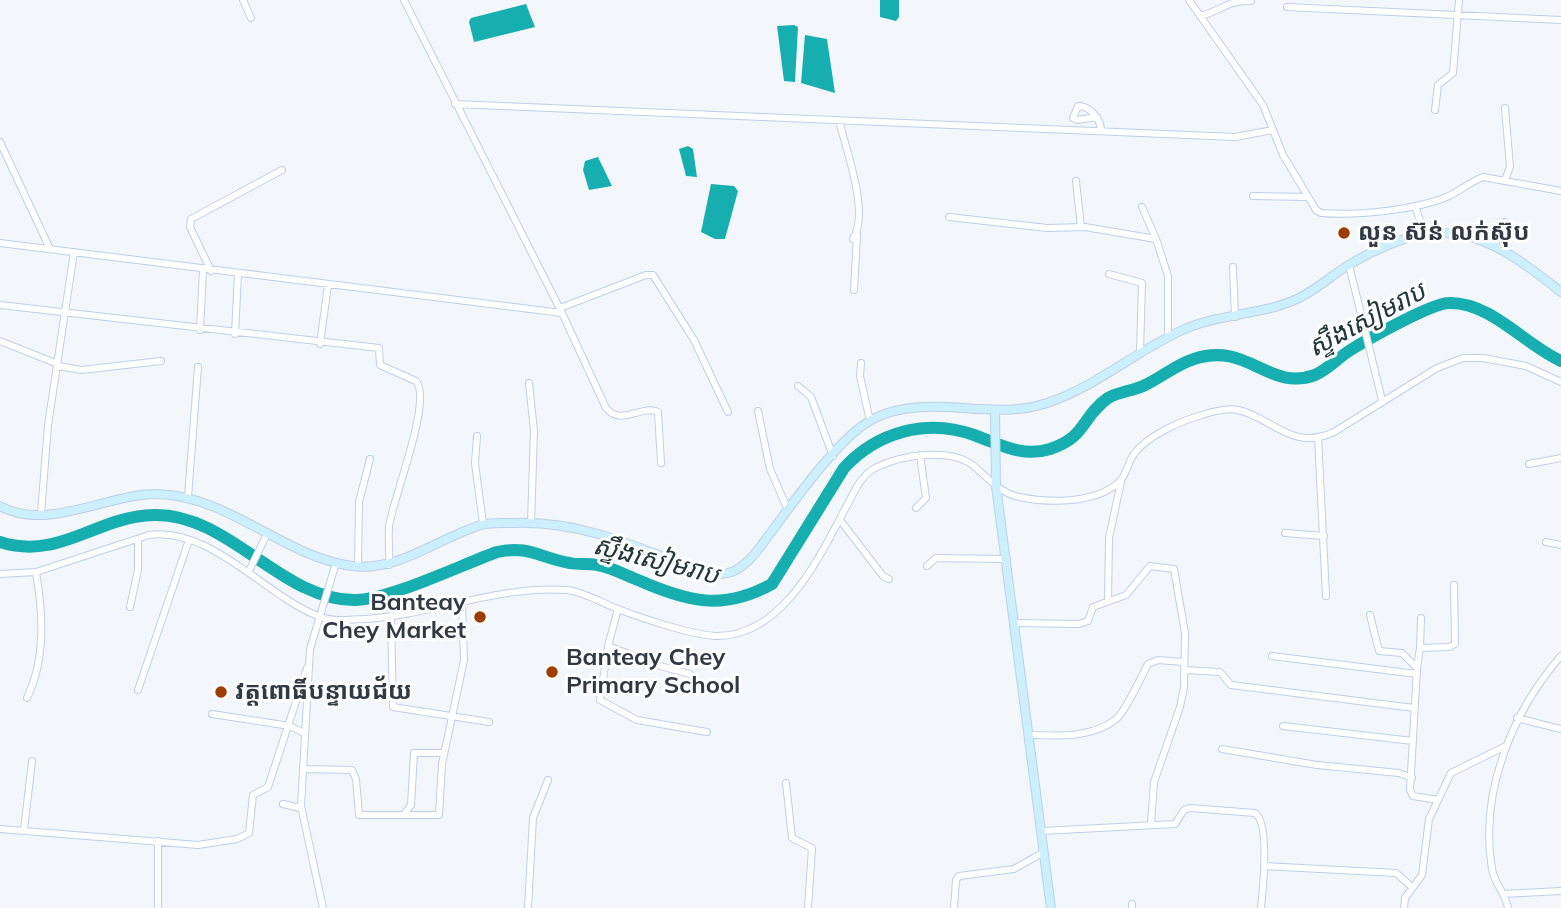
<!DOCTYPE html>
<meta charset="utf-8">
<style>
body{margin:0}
canvas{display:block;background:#f3f7fc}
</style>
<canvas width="1561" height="908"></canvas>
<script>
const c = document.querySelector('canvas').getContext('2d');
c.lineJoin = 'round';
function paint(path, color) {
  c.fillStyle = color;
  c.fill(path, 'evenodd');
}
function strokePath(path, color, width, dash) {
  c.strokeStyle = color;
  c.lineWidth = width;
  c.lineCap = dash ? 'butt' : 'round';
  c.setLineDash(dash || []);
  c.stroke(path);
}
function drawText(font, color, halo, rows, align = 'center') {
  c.font = font + ' Mulish,"Noto Sans Khmer",sans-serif';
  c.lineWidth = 6;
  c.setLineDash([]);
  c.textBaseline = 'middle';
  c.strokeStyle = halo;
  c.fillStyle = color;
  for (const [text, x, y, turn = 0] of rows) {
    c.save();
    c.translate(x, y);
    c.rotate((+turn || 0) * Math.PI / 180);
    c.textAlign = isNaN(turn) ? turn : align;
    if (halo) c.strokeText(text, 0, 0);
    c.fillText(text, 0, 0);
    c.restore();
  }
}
paint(new Path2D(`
 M880,0H899V17L896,21L880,17Z
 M526,4L535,27L474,42L469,22L471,18Z
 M794,25L798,27L795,82L784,81L777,26Z
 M805,35L827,39L835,93L801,83Z
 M688,146L693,149L697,177L686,176L679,149Z
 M598,157L612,186L589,190L583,170L585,161Z
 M711,184L734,186L738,191L725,239H715L701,232Z`), '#17aeb0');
strokePath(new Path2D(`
 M0,542C59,561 97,516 154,515C229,513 283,602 356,600C391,599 461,565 497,552C529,545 540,558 570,563C579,565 588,563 597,565C611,567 625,575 638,580C688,602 723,611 772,584L844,468C877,432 927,418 974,435C999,444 1022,458 1050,449C1087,437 1081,417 1108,398C1118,392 1132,391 1143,386C1161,378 1175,365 1194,359C1248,341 1268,392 1315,375C1327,370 1338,358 1349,351C1366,340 1432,303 1449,303C1491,302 1525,345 1561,361`), '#17aeb0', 12);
const street = new Path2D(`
 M243,0L251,18
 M404,0L562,313L606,408C621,427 642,404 658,412L661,463
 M1189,0L1263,105L1283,155L1316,210L1321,213C1357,216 1416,210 1449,196C1461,190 1470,182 1483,177L1561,191
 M1287,7L1561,20
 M1200,16C1222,11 1226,0 1251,1
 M455,104L1235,137L1273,130
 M1505,108L1510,167L1505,180
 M1435,110L1438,85L1453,73L1459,0
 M1097,117L1077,120L1073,118L1078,106C1090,106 1101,119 1101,131
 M839,120C846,151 870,212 853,239
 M0,142L50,249
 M1076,181L1081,227
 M1253,196L1308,197
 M1415,206L1424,232
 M1142,207L1156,239
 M949,217L1047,228L1085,227L1156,239L1168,276V338
 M0,243L562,313
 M1494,246L1505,222
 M1349,265L1382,400
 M1233,267L1235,317
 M211,271L190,227L191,219L282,170
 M1109,274L1142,283L1140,352
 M854,290L857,235
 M0,305L379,348L380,365L416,381C433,401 392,500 389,527C388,539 390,553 389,565
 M560,308L646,275H653L694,340L728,412
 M200,330L203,270
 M235,334L238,274
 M0,341L58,364
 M320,344L328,285
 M861,363L860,376L870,421
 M58,366L81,370L161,361
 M529,383L534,431L531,523
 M798,386L811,397L833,456
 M758,411L770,469L788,510
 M477,436L475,463L483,524
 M1318,437L1326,596
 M1529,464L1561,458
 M188,497L198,367
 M916,508L926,498L920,455
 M41,513L48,425L74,252
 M840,520L883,576L889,579
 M1285,533L1324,536
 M1546,542L1561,545
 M358,566L359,502L370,459
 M927,566L936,558L1007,559
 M249,571L267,534
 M0,574L36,572L149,535C212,527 264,595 318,616C333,622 349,620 365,619C432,615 500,585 567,590C584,592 602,603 618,609C641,618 692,635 716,636C782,637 819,558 845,509C854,493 860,475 877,467C902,455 952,447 975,467C989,479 1000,493 1019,497C1048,503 1094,504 1118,483C1127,476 1127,463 1134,454C1148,435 1183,420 1205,414C1214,411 1229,408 1238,410C1272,417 1291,452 1334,432L1437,368L1463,358H1483L1526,366L1561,382
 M1108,600L1109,538L1121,482
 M130,607L138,570V539
 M618,609L608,646L600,700L637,720L707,732
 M1370,615L1379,651L1402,653L1417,668
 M391,618L393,707L489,722
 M1015,623L1079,624L1088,621L1093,607L1126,595L1150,566L1174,569L1185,633L1184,687L1180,707L1154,782L1151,824
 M608,646L660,666L690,674
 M1420,648L1421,618
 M1272,656L1417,674
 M1185,670L1220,672L1231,685L1414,708
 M138,690L189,540
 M27,698C46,659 43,614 36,572
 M212,714L290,726L304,733
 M1517,718L1561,729
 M1283,726L1413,741
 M1030,735C1058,736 1091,738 1115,720C1125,713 1141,677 1148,664L1158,660L1183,662
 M1222,749L1317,765L1399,773L1412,778
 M303,769L352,770L356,779L359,815H439L442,764L464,660L462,604
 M786,783L792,838L812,848L808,908
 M1438,800L1413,796L1410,790L1417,668L1420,648L1449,647L1455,644L1454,585
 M283,804L300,808
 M405,813L411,805L414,753H444
 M0,829L198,845L237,839L249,833L253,795L268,787L307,668
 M24,830L32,761
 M1042,831L1175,824L1184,810L1190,808L1255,813C1270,823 1263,889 1261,908
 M1264,866L1396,873L1412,887
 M1503,894L1561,891
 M158,908V841
 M323,908L301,806L310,649L336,563
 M528,908L533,818L548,780
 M954,908L956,880L959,876L1014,869L1044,852
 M1132,908V904
 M1404,908L1405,898L1422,875L1429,819L1451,773L1506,746
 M1508,908C1506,894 1494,883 1492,869C1479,793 1512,712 1561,656`);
const secondary = new Path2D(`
 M995,411L996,486L1051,908
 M0,506C46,532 108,494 156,494C228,495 282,556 352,566C399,572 438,538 481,525C491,522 503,523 513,523C582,520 642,549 705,573C716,574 727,575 736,570C752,561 761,545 772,531C795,500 841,434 875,418C928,392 992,422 1047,403C1098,386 1138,349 1187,328C1223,313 1264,315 1299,298C1318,289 1334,273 1352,263C1443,211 1484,230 1561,292`);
strokePath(street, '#bdd0ea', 8);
strokePath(secondary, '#bdd0ea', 10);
strokePath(street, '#fff', 6);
strokePath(secondary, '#cceffc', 8);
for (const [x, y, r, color] of [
 [1344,233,7,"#9f3c00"],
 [480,617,7,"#9f3c00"],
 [552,672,7,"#9f3c00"],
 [221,692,7,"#9f3c00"]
]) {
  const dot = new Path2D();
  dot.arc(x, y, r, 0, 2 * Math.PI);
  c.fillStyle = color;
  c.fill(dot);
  strokePath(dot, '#fff', 2.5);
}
drawText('bold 24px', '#313943', '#fff', [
 ["លួន ស៊ន់ លក់ស៊ុប",1358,233],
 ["Banteay",466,603,"right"],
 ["Chey Market",466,631,"right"],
 ["Banteay Chey",566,658],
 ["Primary School",566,686],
 ["វត្តពោធិ៍បន្ទាយជ័យ",235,692]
], 'left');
drawText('italic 26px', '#213838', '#fff', [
 ["ស្ទឹងសៀមរាប",1367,320,-28],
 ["ស្ទឹងសៀមរាប",656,561,14]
]);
</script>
